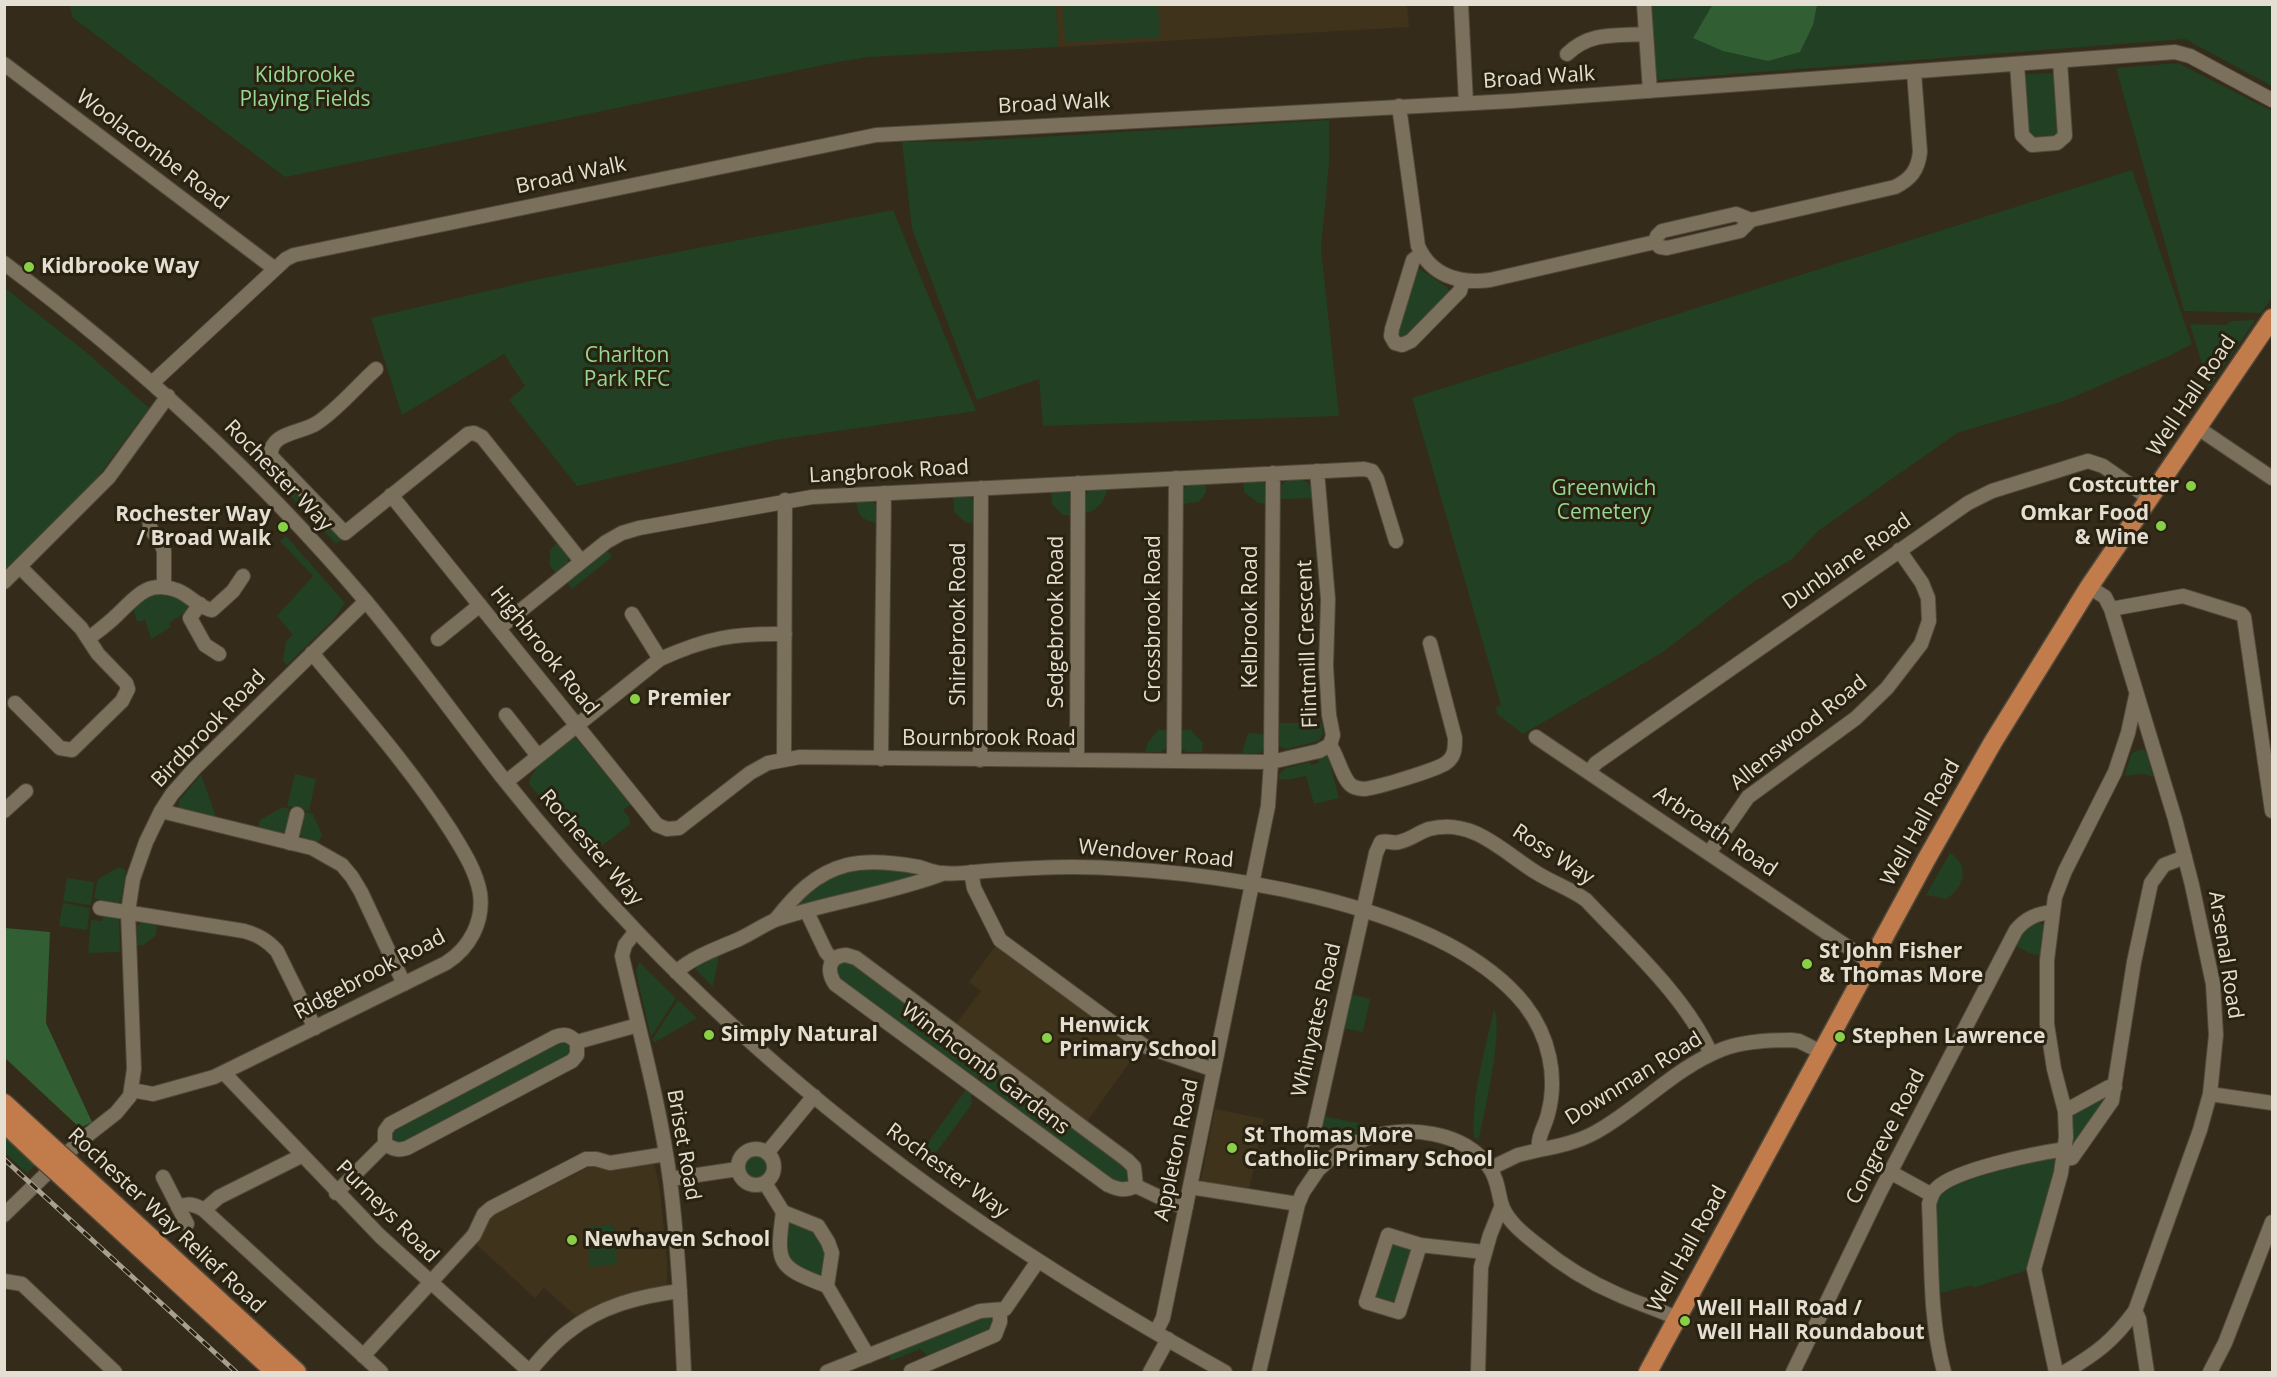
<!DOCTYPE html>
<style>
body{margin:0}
#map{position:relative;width:2277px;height:1377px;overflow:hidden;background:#342b1a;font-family:"Open Sans",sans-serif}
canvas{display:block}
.frame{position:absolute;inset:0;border:6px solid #e4ded3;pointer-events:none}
</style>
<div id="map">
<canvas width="2277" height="1377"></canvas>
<div class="frame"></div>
</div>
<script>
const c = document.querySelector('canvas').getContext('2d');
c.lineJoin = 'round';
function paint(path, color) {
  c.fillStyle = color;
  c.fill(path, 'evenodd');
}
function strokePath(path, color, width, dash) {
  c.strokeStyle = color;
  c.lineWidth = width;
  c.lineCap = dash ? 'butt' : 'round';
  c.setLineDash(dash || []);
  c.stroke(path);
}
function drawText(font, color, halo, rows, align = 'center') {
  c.font = font + ' "Open Sans",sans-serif';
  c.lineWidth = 6;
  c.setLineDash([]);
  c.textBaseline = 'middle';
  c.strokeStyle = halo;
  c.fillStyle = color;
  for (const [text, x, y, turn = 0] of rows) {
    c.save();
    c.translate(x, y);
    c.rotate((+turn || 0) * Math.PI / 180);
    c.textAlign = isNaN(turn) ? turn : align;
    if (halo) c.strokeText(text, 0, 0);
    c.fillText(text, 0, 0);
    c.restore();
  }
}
paint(new Path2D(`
 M1056,5H1407L1409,27L1058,47Z
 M996,945L1138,1051L1086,1123L955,1025L981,991L969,982Z
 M1215,1109L1264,1119L1249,1190L1203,1182L1201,1180Z
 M654,1163L660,1190L667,1262V1286L630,1293L594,1308L577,1317L544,1288L535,1298L476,1244L481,1237L489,1218L591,1166L614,1170Z`), '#3f341b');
paint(new Path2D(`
 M1056,4L1058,47L869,57L838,62L285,177L72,17L70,5Z
 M1063,5H1158L1160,37L1065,42Z
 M1650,5H2272V86L2185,39L1658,80L1655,77Z
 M2178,63L2272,111V298L2261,313L2184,311L2116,68Z
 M2054,73L2061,128L2058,136L2037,141L2027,134L2023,77L2028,74Z
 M1329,120V162L1321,248L1339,416L1043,426L1039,379L977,400L912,229L902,142L969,141Z
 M2132,170L2192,344L2169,356L2064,401L1957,433L1818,531L1792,559L1752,583L1663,652L1523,734L1497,714L1496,707L1501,705L1412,398Z
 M893,210L976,411L775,440L577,486L509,400L525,386L504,354L402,415L371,318L539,279Z
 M1418,268L1447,287L1450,292L1409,336L1403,338L1399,337L1397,333L1415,270Z
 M5,288L86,352L149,408L94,482L5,572Z
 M2254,320V322L2209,388L2190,324L2226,325L2232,321Z
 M270,462L344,538L336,544L263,468Z
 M1289,479C1309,479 1308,481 1316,498L1281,499V485Z
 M1262,480L1267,486V504L1258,503L1244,492L1243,482Z
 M1206,483V493L1199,502L1183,504V490L1188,484Z
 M1108,488C1104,501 1099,510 1086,513L1085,495L1090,489Z
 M1067,490L1072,495V515H1063L1052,504L1051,491Z
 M969,495L974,501V522L966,523L954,512L953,496Z
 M872,500L877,506V523C862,520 858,516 856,501Z
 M286,536L345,603L333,620L287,665L283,661L286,641L293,635L277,616L313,576L280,541Z
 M558,542L568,555V564L556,573L550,566V550Z
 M607,550L612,557L572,589L567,582Z
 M155,594L172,595L192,608L169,623L171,627L151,639L145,620L137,622L133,608L148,596Z
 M1279,723H1322L1323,733L1319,741L1286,749L1279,746Z
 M1158,730H1168L1167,747L1161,752H1145L1148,742Z
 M1181,730H1191L1203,743L1202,752H1186L1181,748Z
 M1248,733L1265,734V749L1259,753H1242Z
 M575,737L631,804L623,810L629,817L630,824L589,856L529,784C532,764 560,749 575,737Z
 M2142,749L2146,751L2153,777L2143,774L2124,776L2132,753Z
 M1322,755L1330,756L1336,765L1331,768L1339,798L1314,804L1306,776L1287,780L1279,779V774L1286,768L1310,762L1311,765L1319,763L1318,756Z
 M295,774L316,779L309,811L287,806Z
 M201,775L217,819L181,810L178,805L179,800Z
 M283,807L289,809L288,829L282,834L258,828L260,820Z
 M306,812L313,814L322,835L318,843L304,839L297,832Z
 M1950,853C1970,865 1965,888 1946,899L1926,895Z
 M119,867L126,870L121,901L115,905L94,898L98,879Z
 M859,867L914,872L915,876L914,879L796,907L795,903L815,883Z
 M67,878L94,882L91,905L63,901Z
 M63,903L90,908L87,930L59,926Z
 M105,913L114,915L119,919L120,952L88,953L91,920L101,921Z
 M143,921L157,924L156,935L144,945H137V926Z
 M2040,923L2044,925L2042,955L2031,954L2016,946C2022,934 2026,924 2040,923Z
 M719,955L713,987L697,971L695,967L698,964Z
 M846,958L988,1064L975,1083L838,982L834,966Z
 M639,962L676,998L651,1037L636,972Z
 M1351,994L1370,999L1363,1032L1343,1028Z
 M678,1000L697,1018L655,1042L652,1040Z
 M1494,1009C1504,1029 1484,1114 1479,1139L1474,1138C1471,1096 1485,1050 1494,1009Z
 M557,1039L572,1043V1056L404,1145L392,1143L389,1131Z
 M993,1064L1130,1169L1131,1182L1116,1185L980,1082Z
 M967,1088L972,1091L971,1094L972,1104L927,1165L917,1158Z
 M2105,1094L2110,1095L2070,1150L2072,1114Z
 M1323,1116L1373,1126L1340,1142H1328L1320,1134Z
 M4,1132L38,1163L27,1173L5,1153Z
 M743 1167a13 13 0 1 1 26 0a13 13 0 1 1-26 0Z
 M2053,1155L2060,1160L2030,1269L1973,1288L1972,1285L1941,1293L1937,1289L1934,1205C1949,1173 2020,1163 2053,1155Z
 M788,1221L814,1228L827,1246L822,1278L797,1270L783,1251Z
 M614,1224L617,1264L590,1267L586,1227Z
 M1390,1242L1414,1247L1398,1304L1375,1299L1373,1290Z
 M983,1314L992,1319L993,1329L930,1358L920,1349L891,1361L888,1352C897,1352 914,1349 919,1339Z`), '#224023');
paint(new Path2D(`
 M1713,4H1817V5L1813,25L1800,52L1768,61L1723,51L1693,38Z
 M5,928L50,932L46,1023L92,1122L80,1128L5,1058Z`), '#315e33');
const minor = new Path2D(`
 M1461,4L1466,103
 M1644,4L1650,91
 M1567,54C1591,31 1616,36 1646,34
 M4,64L275,269
 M2017,64L2022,135L2032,145L2057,143L2065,136L2060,61
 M1399,106L1418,246C1431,276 1460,284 1490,280L1655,242
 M1655,242L1660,247L1667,248L1740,231L1751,220L1895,187C1911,179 1918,170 1920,152L1914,72
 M1655,242L1657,236L1662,231L1736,214L1751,220
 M1421,254L1413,260L1392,329L1391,336L1395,343L1402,345L1411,341L1460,291L1463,280
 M4,263C136,362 257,473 364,599C412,656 456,718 502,777C545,831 591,884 639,934C758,1058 894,1168 1039,1261C1099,1300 1162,1337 1225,1372
 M376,369C358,385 337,410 317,423C303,433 269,432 271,456L345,533L468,434L474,433L482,437L581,561
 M152,383L286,259L294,255L876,135L1512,101L2175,52L2190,56L2272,100
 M2198,428L2272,478
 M1317,471L1328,599L1326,666L1329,715L1333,735L1330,745
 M391,495L657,825L667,829L679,828L750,773L768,763L800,757L1271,762L1319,751L1330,745
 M149,514L150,528L161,543L164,551V587
 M4,582L109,477L168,396
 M2089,587L2105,597L2111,609L2175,819L2192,885L2213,984L2216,1035L2210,1094L2200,1130L2135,1311L2139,1319L2147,1372
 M200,604L190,618L205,645L219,654
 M2111,609L2183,596L2241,614L2244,617L2272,811
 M632,614L660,659
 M499,628L606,542L622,533L639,528L812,497L1364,469L1372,471L1377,479L1396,541
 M88,639C98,631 108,624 117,615C136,597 147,580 176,590C189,594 199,608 212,610L233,591L243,576
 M438,639L480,605
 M15,703L60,748L72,750L122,701L128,689L126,683L98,654L81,628L20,567
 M506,715L538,756
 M1536,737L1870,962
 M1330,745C1338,756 1342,779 1352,786C1356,788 1361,789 1365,789C1379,787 1436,770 1446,763C1455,757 1455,748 1455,738L1430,643
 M881,759L884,493
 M784,760L785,500
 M980,760L981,488
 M1077,760L1078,483
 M1174,761L1176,478
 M1589,772L1596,763L1968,503L1992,491L2088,461L2103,466L2149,498
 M506,782L660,659C707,638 734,633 785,634
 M4,811L26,791
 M161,811L312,848L342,865L352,877L361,892L404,984
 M290,843L297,814
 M1709,853L1748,797L1856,718L1887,688L1921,644L1929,621L1928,598L1922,583L1899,550
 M971,872L974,888L1000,940L1144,1046L1214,1070
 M100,908L244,931C258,935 267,940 277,951L315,1028
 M807,912L826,952L832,959
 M776,919C795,895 815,873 847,865C868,860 897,863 919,867C926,869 934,873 942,873C956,875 971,872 985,871C1014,869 1043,867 1072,867C1199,868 1441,899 1525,1005C1549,1036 1558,1076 1548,1114C1545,1127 1537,1136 1539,1150L1518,1155L1491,1168
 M636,931L625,945L622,956C639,1031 660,1105 670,1180C678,1244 681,1308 684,1372
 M846,955L856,958L1127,1160L1134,1167L1136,1186C1125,1191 1119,1190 1108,1185L835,984C826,970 829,956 846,955Z
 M676,972C693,957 716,949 737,940C751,934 764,924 778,919C832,901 889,894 942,874
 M577,1042L638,1025
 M224,1073L380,1236L530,1372
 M132,1090L153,1094L214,1077L446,963C470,948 484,921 480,893C476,870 462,849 451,831C410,767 360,711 312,653
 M2210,1094L2272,1103
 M2065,1111L2109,1087H2115
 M738 1167a18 18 0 1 1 36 0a18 18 0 1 1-36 0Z
 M1539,1150C1559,1146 1578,1142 1596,1132C1641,1107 1674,1068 1723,1049C1744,1041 1769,1040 1791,1040L1799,1041L1821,1052
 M767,1153L814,1096
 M2064,1159L2072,1158L2112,1101L2134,962L2151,883L2164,865L2185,857
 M1318,1170C1332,1156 1350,1144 1368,1138C1407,1125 1464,1131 1489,1167C1498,1179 1498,1193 1502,1206C1509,1223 1525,1235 1539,1246C1562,1265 1589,1282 1617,1294C1636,1303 1656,1308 1676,1318
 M1890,1172L1932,1195
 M163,1177L187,1224
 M670,1179L738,1169
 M765,1183L783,1212L818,1226L828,1242L832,1253L827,1286L868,1356
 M1136,1186L1174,1204L1186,1207
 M1190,1187L1298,1204
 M336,1193L385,1144V1131L390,1124L555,1037C565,1033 569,1035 577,1042V1055L572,1061L407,1148C398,1151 393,1149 385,1144
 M178,1207C189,1203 194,1204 204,1210L381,1372
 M204,1210L219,1197L301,1156
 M783,1212C776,1264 777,1267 827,1286
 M4,1215L79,1142L116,1113L130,1096L134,1069L128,912L133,879L146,842L161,811L172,794L195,768L366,601
 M1420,1245L1399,1312L1366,1302L1388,1235L1420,1245L1484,1252
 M4,1281L22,1284L115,1372
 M1156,1332L1163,1318L1268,806L1271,762L1273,473
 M363,1356L474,1235L484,1214L491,1208L586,1159H596L610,1163L666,1154
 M911,1371L995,1335L1000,1322V1310
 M529,1372C541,1358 553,1343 568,1332C600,1306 640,1296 680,1291
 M827,1372L980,1311L1005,1309L1038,1261
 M1150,1372L1168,1339
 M1259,1372L1298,1204L1303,1192L1318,1170C1310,1156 1311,1146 1314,1130L1376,853L1381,842C1388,840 1393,844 1399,842C1410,840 1419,832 1429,829C1473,817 1504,853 1537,873C1553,883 1571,889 1586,900C1629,946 1686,997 1711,1054
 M1478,1372L1481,1267L1490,1235L1502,1205
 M1793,1372L1880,1192L2016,930C2026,918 2037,913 2053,912
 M1944,1372C1929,1317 1932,1261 1929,1204C1931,1198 1932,1192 1937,1188C1956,1169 2038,1153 2066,1149
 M2056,1372L2034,1269L2061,1173L2066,1137L2065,1111L2054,1069L2047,1024V960L2053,912L2055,897L2065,871L2115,772L2128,733L2136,696
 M2065,1372C2097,1353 2113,1341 2135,1311
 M2210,1372L2225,1343L2272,1222`);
const highway = new Path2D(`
 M4,1103L52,1147
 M4,1123L40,1157
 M70,1163L297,1372
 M59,1174L275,1372
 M1648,1372L1926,860L1993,742L2089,587L2272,318`);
strokePath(minor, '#50493a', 16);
strokePath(highway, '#50493a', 21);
strokePath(minor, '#7a705c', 14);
strokePath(highway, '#c27c4c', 18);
const rail = new Path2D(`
 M4,1159L236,1372`);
strokePath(rail, '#a7a093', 5);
strokePath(rail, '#2a2210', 3, [9]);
const highwayBridge = new Path2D(`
 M52,1147L70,1163
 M40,1157L59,1174`);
strokePath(highwayBridge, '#50493a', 21, []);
strokePath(highwayBridge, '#c27c4c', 18);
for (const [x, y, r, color] of [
 [29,267,6,"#89cf48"],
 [2191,486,6,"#89cf48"],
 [2161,526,6,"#89cf48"],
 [283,527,6,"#89cf48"],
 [635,699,6,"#89cf48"],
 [1807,964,6,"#89cf48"],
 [709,1035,6,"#89cf48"],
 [1840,1037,6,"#89cf48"],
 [1047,1038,6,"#89cf48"],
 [1232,1148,6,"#89cf48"],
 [572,1240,6,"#89cf48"],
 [1685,1321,6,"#89cf48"]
]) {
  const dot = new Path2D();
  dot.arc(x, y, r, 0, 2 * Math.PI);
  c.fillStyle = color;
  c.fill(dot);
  strokePath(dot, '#2a2210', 2);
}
drawText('21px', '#94d894', '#2a2210', [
 ["Kidbrooke",305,76],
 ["Playing Fields",305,100],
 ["Charlton",627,356],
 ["Park RFC",627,380],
 ["Greenwich",1604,489],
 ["Cemetery",1604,513]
]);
drawText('21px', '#e4ded3', '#2a2210', [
 ["Broad Walk",1539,78,-4],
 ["Broad Walk",1054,104,-3],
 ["Woolacombe Road",152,150,37],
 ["Broad Walk",571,176,-12],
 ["Well Hall Road",2192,396,-56],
 ["Langbrook Road",889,472,-3],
 ["Rochester Way",278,476,46],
 ["Dunblane Road",1847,562,-35],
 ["Kelbrook Road",1251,617,-90],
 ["Crossbrook Road",1154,619,-90],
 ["Sedgebrook Road",1057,622,-90],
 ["Shirebrook Road",959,624,-90],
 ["Flintmill Crescent",1308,644,-92],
 ["Highbrook Road",544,651,51],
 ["Birdbrook Road",209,729,-46],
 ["Allenswood Road",1799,733,-39],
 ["Bournbrook Road",989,739],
 ["Well Hall Road",1921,823,-61],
 ["Arbroath Road",1715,832,34],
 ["Rochester Way",591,848,49],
 ["Wendover Road",1156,854,5],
 ["Ross Way",1553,855,33],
 ["Arsenal Road",2225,955,81],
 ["Ridgebrook Road",370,975,-28],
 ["Whinyates Road",1317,1020,-77],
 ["Winchcomb Gardens",985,1069,37],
 ["Downman Road",1634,1079,-32],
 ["Congreve Road",1886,1137,-63],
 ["Briset Road",683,1145,80],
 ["Appleton Road",1177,1150,-78],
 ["Rochester Way",947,1171,36],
 ["Purneys Road",387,1212,45],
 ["Rochester Way Relief Road",166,1221,43],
 ["Well Hall Road",1688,1249,-61]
]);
drawText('bold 21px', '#e4ded3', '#2a2210', [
 ["Kidbrooke Way",41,267],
 ["Costcutter",2179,486,"right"],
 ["Omkar Food",2149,514,"right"],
 ["& Wine",2149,538,"right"],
 ["Rochester Way",271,515,"right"],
 ["/ Broad Walk",271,539,"right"],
 ["Premier",647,699],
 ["St John Fisher",1819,952],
 ["& Thomas More",1819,976],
 ["Henwick",1059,1026],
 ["Primary School",1059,1050],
 ["Simply Natural",721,1035],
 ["Stephen Lawrence",1852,1037],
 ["St Thomas More",1244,1136],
 ["Catholic Primary School",1244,1160],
 ["Newhaven School",584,1240],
 ["Well Hall Road /",1697,1309],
 ["Well Hall Roundabout",1697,1333]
], 'left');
</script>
